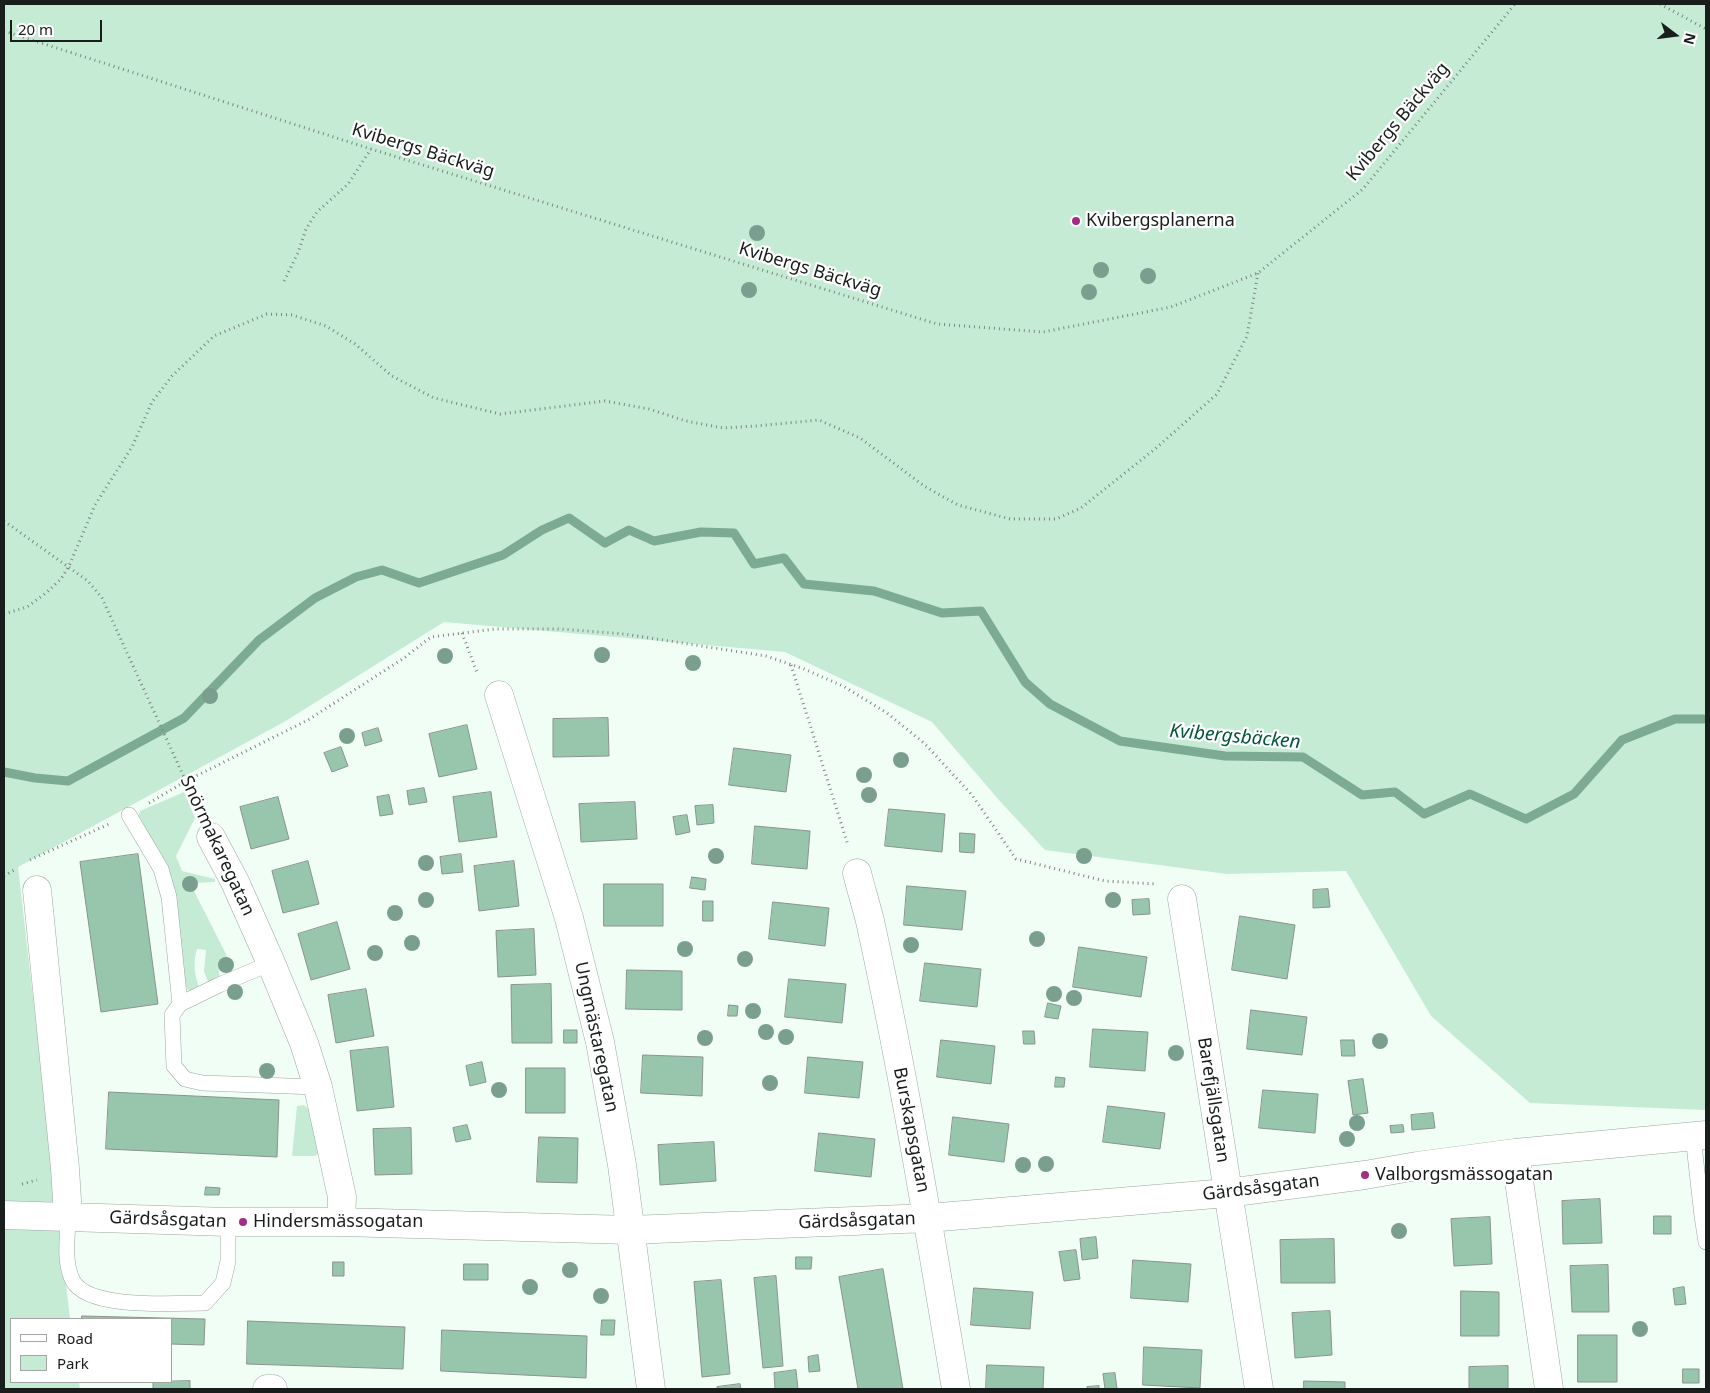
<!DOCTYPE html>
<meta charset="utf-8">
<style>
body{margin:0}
#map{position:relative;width:1710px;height:1393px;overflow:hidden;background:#f1fef6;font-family:"Noto Sans",sans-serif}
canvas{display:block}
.frame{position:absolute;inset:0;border:5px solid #191d1b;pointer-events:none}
.legend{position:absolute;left:10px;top:1318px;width:162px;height:65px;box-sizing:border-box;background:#fff;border:1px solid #a3a5a4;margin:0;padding:6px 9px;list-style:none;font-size:15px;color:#191d1b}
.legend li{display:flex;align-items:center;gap:10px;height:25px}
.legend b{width:25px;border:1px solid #a3a5a4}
.north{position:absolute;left:1650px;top:10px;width:50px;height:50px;-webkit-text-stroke:4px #fff;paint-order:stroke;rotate:105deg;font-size:14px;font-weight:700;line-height:20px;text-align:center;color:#191d1b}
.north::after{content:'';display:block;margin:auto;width:18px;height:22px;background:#191d1b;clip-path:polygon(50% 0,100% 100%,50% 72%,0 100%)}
.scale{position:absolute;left:10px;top:20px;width:92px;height:22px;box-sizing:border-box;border:2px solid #191d1b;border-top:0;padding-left:6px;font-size:15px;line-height:18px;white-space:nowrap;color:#191d1b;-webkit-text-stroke:4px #fff;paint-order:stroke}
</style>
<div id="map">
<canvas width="1710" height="1393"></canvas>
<div class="frame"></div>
<ul class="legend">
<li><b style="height:6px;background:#fff"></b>Road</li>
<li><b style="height:14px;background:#c5ebd5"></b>Park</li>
</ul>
<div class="north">N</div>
<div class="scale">20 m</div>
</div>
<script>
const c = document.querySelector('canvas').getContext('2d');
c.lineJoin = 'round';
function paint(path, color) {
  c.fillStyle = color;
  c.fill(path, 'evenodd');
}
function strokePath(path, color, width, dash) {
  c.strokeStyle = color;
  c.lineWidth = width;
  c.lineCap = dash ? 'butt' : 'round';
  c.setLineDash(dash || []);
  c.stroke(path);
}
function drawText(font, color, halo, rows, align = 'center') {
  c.font = font + ' "Noto Sans",sans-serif';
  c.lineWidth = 4.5;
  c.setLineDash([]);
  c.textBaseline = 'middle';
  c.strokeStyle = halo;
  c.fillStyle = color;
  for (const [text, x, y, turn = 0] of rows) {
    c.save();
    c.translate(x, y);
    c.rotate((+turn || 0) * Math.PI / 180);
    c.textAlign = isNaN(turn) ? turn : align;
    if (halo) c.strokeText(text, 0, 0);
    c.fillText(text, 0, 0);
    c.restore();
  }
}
paint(new Path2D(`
 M4,4H1706V1110L1530,1103L1431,1016L1346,871L1227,874L1045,850L998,799L932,722L785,652L444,622L284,722L18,867L70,1319H11V1382H79L80,1389H4Z
 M184,792L195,818L176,856L182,871L215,879V882L193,883L192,887L228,958C219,963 218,969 220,978L208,982L204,971L206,950L197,949C193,963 194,973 199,987L189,992L185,984L175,913L138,817L140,811Z
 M304,1105L309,1110L320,1153L315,1156H292L297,1106Z`), '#c5ebd5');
strokePath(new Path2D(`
 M4,772L35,778L68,781L184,718L259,640L315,598L356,577L382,570L419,583L503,555L542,530L569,518L605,543L629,530L654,541L701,532L734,533L754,564L784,558L804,584L874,591L942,613L981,611L1025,682L1050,704L1120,741L1225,756L1303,757L1362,795L1395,792L1424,814L1470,794L1526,819L1574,794L1622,740L1675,719H1706`), '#7daa92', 9);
const building = new Path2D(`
 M608,718L609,756L553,757V719Z
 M467,725L477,769L439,777L429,734Z
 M378,728L382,741L365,746L362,733Z
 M341,747L348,766L332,772L324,753Z
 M734,748L791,755L786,792L729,785Z
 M424,788L427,802L409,805L407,791Z
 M491,792L497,837L459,842L453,797Z
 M389,795L393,814L380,816L377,797Z
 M278,797L289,839L251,849L240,807Z
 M635,802L637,839L581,842L579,804Z
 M713,805L714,823L697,825L695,806Z
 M889,809L945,814L942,852L885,846Z
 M687,815L690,832L676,835L673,817Z
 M755,826L810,831L807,869L752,864Z
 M960,833L975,834L974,853L960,852Z
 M138,854L158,1004L101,1012L80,862Z
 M461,854L463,872L442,874L440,857Z
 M308,861L319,904L283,913L272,871Z
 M514,861L519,906L479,911L474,866Z
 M692,877L706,879L705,890L690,888Z
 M604,884H663V926H604Z
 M907,886L966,891L962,930L904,925Z
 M1328,889L1330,907L1313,908V890Z
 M1149,899L1150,914L1133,915L1132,900Z
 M703,901H713V921H703Z
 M773,902L829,908L825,946L769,939Z
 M1240,916L1295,925L1287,979L1232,970Z
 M337,922L350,969L311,980L298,934Z
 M534,929L536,975L498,977L496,931Z
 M1079,947L1147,957L1141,997L1073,987Z
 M925,963L981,969L977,1007L920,1001Z
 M627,970L682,971V1010L626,1009Z
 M789,979L846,984L842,1023L785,1017Z
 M551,984L552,1043H512L511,985Z
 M366,989L374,1036L336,1043L328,995Z
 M1048,1003L1061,1006L1058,1019L1045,1017Z
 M729,1005L738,1006L737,1016H728Z
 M1251,1010L1307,1017L1302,1055L1247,1049Z
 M1093,1029L1148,1032L1145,1071L1090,1067Z
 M564,1030H577V1043H564Z
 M1023,1031H1034L1035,1044H1024Z
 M941,1040L995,1046L991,1084L937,1077Z
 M1341,1040H1354L1355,1056H1342Z
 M388,1047L394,1107L357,1111L350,1051Z
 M643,1055L703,1057L702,1096L641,1093Z
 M808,1057L863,1062L859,1098L805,1093Z
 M482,1062L486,1082L470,1086L466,1066Z
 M526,1068H565V1113H526Z
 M1056,1077L1065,1078L1064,1087H1055Z
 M1363,1079L1368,1113L1353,1115L1348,1081Z
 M1263,1090L1318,1094L1315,1133L1259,1128Z
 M109,1092L279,1100L277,1157L106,1149Z
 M1108,1106L1165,1113L1160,1149L1103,1142Z
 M1433,1113L1435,1128L1412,1130L1411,1115Z
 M953,1117L1009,1124L1004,1162L949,1155Z
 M467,1125L471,1139L456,1142L453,1128Z
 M1403,1125L1404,1132L1391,1133L1390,1126Z
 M411,1128L412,1174L375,1175L373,1129Z
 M819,1133L875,1139L871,1177L815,1171Z
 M539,1137L578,1138L577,1183L537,1182Z
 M714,1142L716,1181L660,1185L658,1145Z
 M206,1187L220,1188L219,1195H205Z
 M1600,1199L1602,1243L1563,1244L1562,1201Z
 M1654,1216H1671V1234H1654Z
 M1490,1217L1492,1264L1454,1266L1451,1219Z
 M1096,1237L1098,1258L1082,1260L1080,1239Z
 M1334,1239L1335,1283H1281L1280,1240Z
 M1076,1250L1080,1279L1064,1281L1059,1252Z
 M796,1257H812L811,1269H796Z
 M1133,1260L1191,1264L1188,1302L1131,1298Z
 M333,1262H344V1276H333Z
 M464,1264H488V1280H464Z
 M1608,1265L1609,1312H1572L1570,1266Z
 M883,1269L903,1389H858L839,1277Z
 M776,1276L783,1366L763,1368L754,1278Z
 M721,1280L730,1374L702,1377L694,1282Z
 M1684,1287L1686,1304L1675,1305L1673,1289Z
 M974,1288L1033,1292L1030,1329L971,1325Z
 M1461,1291L1499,1292V1336H1461Z
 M1330,1311L1332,1355L1295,1358L1292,1313Z
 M82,1316L205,1319L204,1345L171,1344V1319H82Z
 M602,1320H615L614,1335H601Z
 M248,1321L405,1327L403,1369L247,1364Z
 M442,1330L587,1336L586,1378L441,1371Z
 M1578,1335H1617V1382H1578Z
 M1144,1347L1202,1350L1200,1388L1143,1385Z
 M818,1355L820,1371L809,1372L808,1357Z
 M987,1365L1044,1367L1043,1389H986Z
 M1508,1366V1389H1469V1367Z
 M1683,1369H1699V1383H1683Z
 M796,1370L798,1389H775L774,1373Z
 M1115,1373L1117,1389H1105L1103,1374Z
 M190,1381V1389H153V1382Z
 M1304,1381L1345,1382V1389H1304Z
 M740,1384L741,1389H717V1387Z
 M1099,1386V1389H1087V1387Z`);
paint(building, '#98c6ad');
strokePath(building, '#88948d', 1);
const lane = new Path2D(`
 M129,815L161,869L169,897L180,1004L172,1015L174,1066L185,1079L202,1083L318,1087
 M180,1004L219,985L271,963
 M1693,1136L1702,1216L1706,1242
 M68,1216C68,1236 63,1262 73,1281C89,1310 175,1303 205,1303L223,1283L228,1261V1222`);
const street = new Path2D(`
 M499,695L569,918L600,1042L622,1165L651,1389
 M211,837L235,882L271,963L304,1043L318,1087L342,1197L341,1222
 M857,873C861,889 866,905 870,921C904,1076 930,1233 956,1389
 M37,890L65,1168L68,1216
 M1182,899L1259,1389
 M1515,1153L1549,1389
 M4,1215L228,1222H341L630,1230L928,1218L1227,1193L1365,1175L1417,1166L1515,1153L1706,1135
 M267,1389H273`);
strokePath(lane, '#9aa7a0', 16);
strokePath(street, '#9aa7a0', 29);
strokePath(new Path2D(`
 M1660,4L1706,29
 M4,31L371,149L937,324L1043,332L1171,307L1258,273L1363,189L1515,4
 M284,281L298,253L306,229L317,212L348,184L371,149
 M4,521L88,581L102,598L199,810
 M4,614L27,607L46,593L61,579L69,566L95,505L132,447L152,402L172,376L214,336L267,314L292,315L326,326L355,344L392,376L434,398L500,414L605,401L649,409L686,421L723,428L756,426L819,420L860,438L924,486L958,505L1010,519H1056L1081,508L1155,449L1217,394L1247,336L1258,273
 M462,633L478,675
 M791,665L848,845
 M149,803L186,781L308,720L404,658L431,637L495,629H561L624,634L766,656L804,669L843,686L887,713L925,744L972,795L1016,859L1105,881L1157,884
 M30,860L109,824
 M4,876L14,870
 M22,1184L37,1180`), '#7e8682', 3, [1, 4]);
strokePath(lane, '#fff', 15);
strokePath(street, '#fff', 28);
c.fillStyle = '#7b9f8e';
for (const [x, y] of [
 [757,233],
 [1101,270],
 [1148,276],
 [749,290],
 [1089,292],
 [602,655],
 [445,656],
 [693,663],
 [210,696],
 [347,736],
 [901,760],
 [864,775],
 [869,795],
 [716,856],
 [1084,856],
 [426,863],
 [190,884],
 [426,900],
 [1113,900],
 [395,913],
 [1037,939],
 [412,943],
 [911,945],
 [685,949],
 [375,953],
 [745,959],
 [226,965],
 [235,992],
 [1054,994],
 [1074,998],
 [753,1011],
 [766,1032],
 [786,1037],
 [705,1038],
 [1380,1041],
 [1176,1053],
 [267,1071],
 [770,1083],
 [499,1090],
 [1357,1123],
 [1347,1139],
 [1046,1164],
 [1023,1165],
 [1399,1231],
 [570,1270],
 [530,1287],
 [601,1296],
 [1640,1329]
]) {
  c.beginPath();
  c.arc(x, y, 8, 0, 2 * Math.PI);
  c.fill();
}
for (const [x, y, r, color] of [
 [1076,221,5,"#a42d84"],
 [1365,1175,5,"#a42d84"],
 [243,1222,5,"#a42d84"]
]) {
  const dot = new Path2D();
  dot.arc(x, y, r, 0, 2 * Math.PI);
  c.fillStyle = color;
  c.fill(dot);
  strokePath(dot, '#fff', 2);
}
drawText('18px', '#191d1b', '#fff', [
 ["Kvibergs Bäckväg",1398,122,-50],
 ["Kvibergs Bäckväg",423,151,17],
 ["Kvibergs Bäckväg",810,270,17],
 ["Snörmakaregatan",217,846,65],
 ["Ungmästaregatan",596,1037,78],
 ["Barefjällsgatan",1213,1100,81],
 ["Burskapsgatan",911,1130,79],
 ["Gärdsåsgatan",1261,1188,-7],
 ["Gärdsåsgatan",168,1220,2],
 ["Gärdsåsgatan",857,1221,-2]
]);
drawText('18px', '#191d1b', '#fff', [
 ["Kvibergsplanerna",1086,221],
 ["Valborgsmässogatan",1375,1175],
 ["Hindersmässogatan",253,1222]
], 'left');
drawText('italic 19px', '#015637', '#fff', [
 ["Kvibergsbäcken",1235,737,5]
]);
</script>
